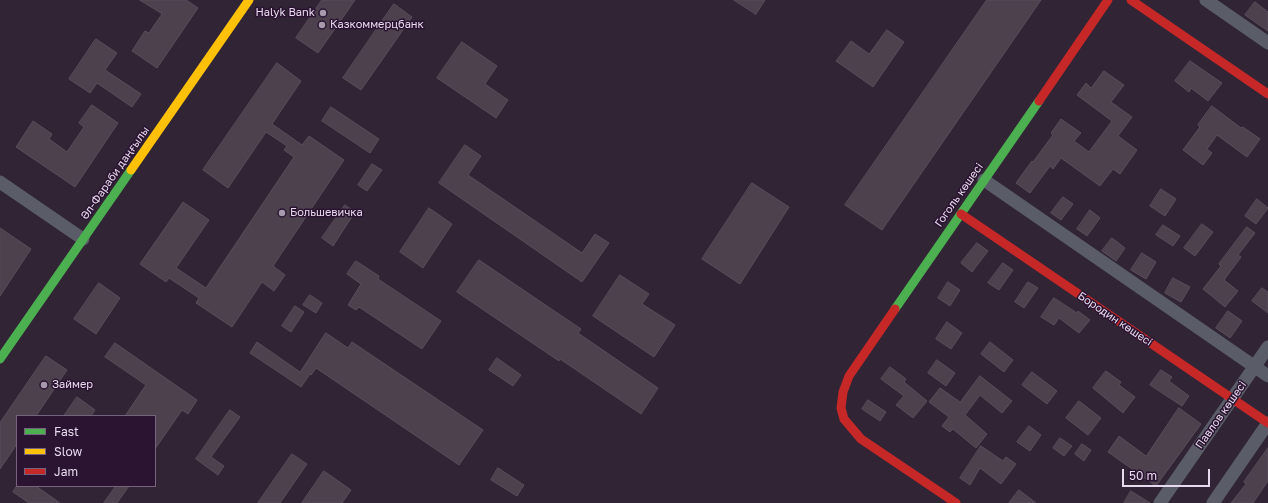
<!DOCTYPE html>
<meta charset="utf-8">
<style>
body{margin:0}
#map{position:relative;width:1268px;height:503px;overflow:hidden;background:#302435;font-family:"Golos Text",sans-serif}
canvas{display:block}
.legend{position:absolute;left:16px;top:415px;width:140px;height:72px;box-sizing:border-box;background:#2a1431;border:1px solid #76637d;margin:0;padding:5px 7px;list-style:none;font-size:12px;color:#e8daee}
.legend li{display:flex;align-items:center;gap:8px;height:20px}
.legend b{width:20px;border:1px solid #76637d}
.scale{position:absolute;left:1122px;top:469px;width:88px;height:18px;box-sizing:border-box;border:2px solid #e8daee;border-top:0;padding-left:5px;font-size:12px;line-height:14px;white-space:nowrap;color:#e8daee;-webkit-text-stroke:3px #2a1431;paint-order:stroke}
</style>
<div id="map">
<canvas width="1268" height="503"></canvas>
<ul class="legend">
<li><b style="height:5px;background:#4caf50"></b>Fast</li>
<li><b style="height:5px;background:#ffc107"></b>Slow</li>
<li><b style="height:5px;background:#c62828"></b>Jam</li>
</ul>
<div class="scale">50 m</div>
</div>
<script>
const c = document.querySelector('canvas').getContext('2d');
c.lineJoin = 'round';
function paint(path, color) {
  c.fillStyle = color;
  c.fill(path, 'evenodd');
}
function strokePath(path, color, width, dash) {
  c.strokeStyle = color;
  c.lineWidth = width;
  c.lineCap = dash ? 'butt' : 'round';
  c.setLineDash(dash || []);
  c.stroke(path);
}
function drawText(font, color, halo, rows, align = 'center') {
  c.font = font + ' "Golos Text",sans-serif';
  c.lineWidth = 3;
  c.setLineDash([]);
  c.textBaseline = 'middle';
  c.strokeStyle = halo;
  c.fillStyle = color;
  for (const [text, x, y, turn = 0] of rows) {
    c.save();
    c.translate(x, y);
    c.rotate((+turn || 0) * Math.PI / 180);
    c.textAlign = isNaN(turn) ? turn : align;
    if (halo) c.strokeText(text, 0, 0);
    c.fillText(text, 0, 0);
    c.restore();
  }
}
const building = new Path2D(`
 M140,0H186L198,8L157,68L132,51L145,31L149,33L162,14Z
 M322,0H355L318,53L296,38Z
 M734,0H765L756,14Z
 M987,0H1041L882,230L845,205Z
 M1255,2L1268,12V31L1245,15Z
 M394,4L412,17L361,90L343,78Z
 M887,30L904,42L873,87L836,61L851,41L869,54Z
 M96,39L117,53L105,70L141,94L132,107L97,83L90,93L69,79Z
 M462,42L497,66L485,84L508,100L496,118L437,78Z
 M1190,61L1222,83L1208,101L1191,88L1189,92L1175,81Z
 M277,63L301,81L272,124L302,145L309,136L344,160L273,266L285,275L274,291L262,282L232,327L196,303L199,298L169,278L166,282L140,264L183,202L209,220L176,268L206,288L294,157L284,150L287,146L266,132L228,188L203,170Z
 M1104,71L1124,85L1111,102L1132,117L1118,136L1137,150L1120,174L1113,169L1100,186L1061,158L1053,169L1050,166L1030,193L1016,183L1032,161L1033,162L1053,135L1051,133L1061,119L1081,133L1074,141L1089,152L1112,121L1077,95L1086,83L1091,88Z
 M92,105L118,123L75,187L16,147L33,121L52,134L49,139L67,152L84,127L79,123Z
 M1212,106L1241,128L1243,127L1260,139L1247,157L1217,135L1207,149L1212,153L1203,165L1183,150L1200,127L1198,125Z
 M331,107L379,139L370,153L322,121Z
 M465,145L481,156L468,175L582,253L595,234L609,243L582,282L439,183Z
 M372,164L382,170L367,191L358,185Z
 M752,183L789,207L740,284L702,259Z
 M1161,189L1176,199L1165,216L1150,206Z
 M1063,197L1073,204L1061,220L1051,213Z
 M1257,199L1268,208L1256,224L1245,216Z
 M345,205L355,212L333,246L322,238Z
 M429,208L452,224L423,268L400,252Z
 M1090,210L1100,218L1087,236L1077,229Z
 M1202,224L1213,232L1195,256L1184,248Z
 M1163,225L1180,236L1173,246L1156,235Z
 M1247,227L1255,233L1238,255L1241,257L1224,280L1238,291L1225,307L1203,289L1221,266L1219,264Z
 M0,228L31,249L0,296Z
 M1112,238L1125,248L1116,261L1102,251Z
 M977,243L988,251L972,272L961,263Z
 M1142,253L1156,262L1146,279L1131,270Z
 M479,260L581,329L578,333L658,388L641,414L560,359L559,361L457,292Z
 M356,261L379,276L378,279L441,321L422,349L359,307L356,310L348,305L361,284L347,274Z
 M1003,263L1013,270L999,290L988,283Z
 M620,275L649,294L642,304L675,325L654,357L593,316Z
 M1173,278L1190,287L1181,302L1165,293Z
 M948,282L960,290L950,306L938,298Z
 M1028,282L1038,288L1024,308L1015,302Z
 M99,283L120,298L96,334L74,319Z
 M1262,288L1268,292V313L1252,301Z
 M310,295L322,303L316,313L303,305Z
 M1054,298L1077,313L1078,311L1090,320L1079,333L1059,318L1054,325L1041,317Z
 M295,306L304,312L291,332L282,326Z
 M1228,311L1242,321L1230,338L1216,328Z
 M947,322L962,333L951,349L936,339Z
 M326,333L348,348L352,342L483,430L459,465L316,368L311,375L310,374L301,387L250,353L257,342L300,372Z
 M990,342L1013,360L1004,372L981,354Z
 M115,343L197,400L188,414L182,410L155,449V416H125L146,385L105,357Z
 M46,356L67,370L36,416H17V444L0,469V423Z
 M497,358L521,375L513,386L489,370Z
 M937,360L955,373L946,386L928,373Z
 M890,367L906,379L904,382L927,401L913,418L896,405L904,396L881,379Z
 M1161,370L1172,377L1169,381L1189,396L1182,406L1150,385Z
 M1106,371L1121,382L1119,385L1135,397L1123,413L1093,388Z
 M1032,372L1057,391L1047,404L1022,385Z
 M980,376L1012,401L1002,413L980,395L965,415L987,434L976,448L953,429L950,432L942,426L949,417L929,402L940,388L960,402Z
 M77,397L95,410L91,416H64Z
 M868,400L886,412L880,421L862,409Z
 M1079,401L1101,418L1088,435L1066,418Z
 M1179,408L1201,424L1156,486L1108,452L1119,436L1146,456Z
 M230,410L240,417L211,457L224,466L218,475L196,459Z
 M1029,426L1041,435L1030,451L1017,442Z
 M1060,438L1072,446L1064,456L1053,448Z
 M1082,444L1091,450L1084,461L1075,454Z
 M981,446L1003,461L1006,457L1016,464L1001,484L980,468L970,485L960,478Z
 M1268,448V481L1253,503H1231L1246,484L1244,482Z
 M292,454L307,464L280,503H258Z
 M498,468L524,485L517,496L491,480Z
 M324,471L351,490L342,503H302Z
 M17,486H36L60,503H29L13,492Z
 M116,486H129L117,503H104Z
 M1019,490L1036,503H1009Z
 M1131,491L1150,503H1124Z`);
paint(building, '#4d414e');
strokePath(building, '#5a4d5a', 1);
strokePath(new Path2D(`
 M1206,0L1268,43
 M984,180L1268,376
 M0,182L83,239
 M1160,503L1268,347
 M1213,503L1268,423`), '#5a5d67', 13);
strokePath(new Path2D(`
 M895,309L1039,101
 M0,359L131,170`), '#4caf50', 9);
strokePath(new Path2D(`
 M131,170L249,0`), '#ffc107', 9);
strokePath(new Path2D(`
 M1131,0L1268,94
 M1039,101L1108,0
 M961,214L1268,423
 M895,309L849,376L843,392L841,408L844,419L861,439L956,503`), '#c62828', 9);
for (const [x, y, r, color] of [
 [323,13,4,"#a89aad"],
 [322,25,4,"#a89aad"],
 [282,213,4,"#a89aad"],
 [44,385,4,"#a89aad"]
]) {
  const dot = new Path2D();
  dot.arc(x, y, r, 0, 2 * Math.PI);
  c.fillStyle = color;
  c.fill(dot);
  strokePath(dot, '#2a1431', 1.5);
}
drawText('11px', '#e8daee', '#2a1431', [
 ["Halyk Bank",315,13,"right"],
 ["Казкоммерцбанк",330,25],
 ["Большевичка",290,213],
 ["Займер",52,385]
], 'left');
drawText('11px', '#e8daee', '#2a1431', [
 ["Әл-Фараби даңғылы",115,173,-55],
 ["Гоголь көшесі",959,195,-55],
 ["Бородин көшесі",1115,319,34],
 ["Павлов көшесі",1221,415,-55]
]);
</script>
